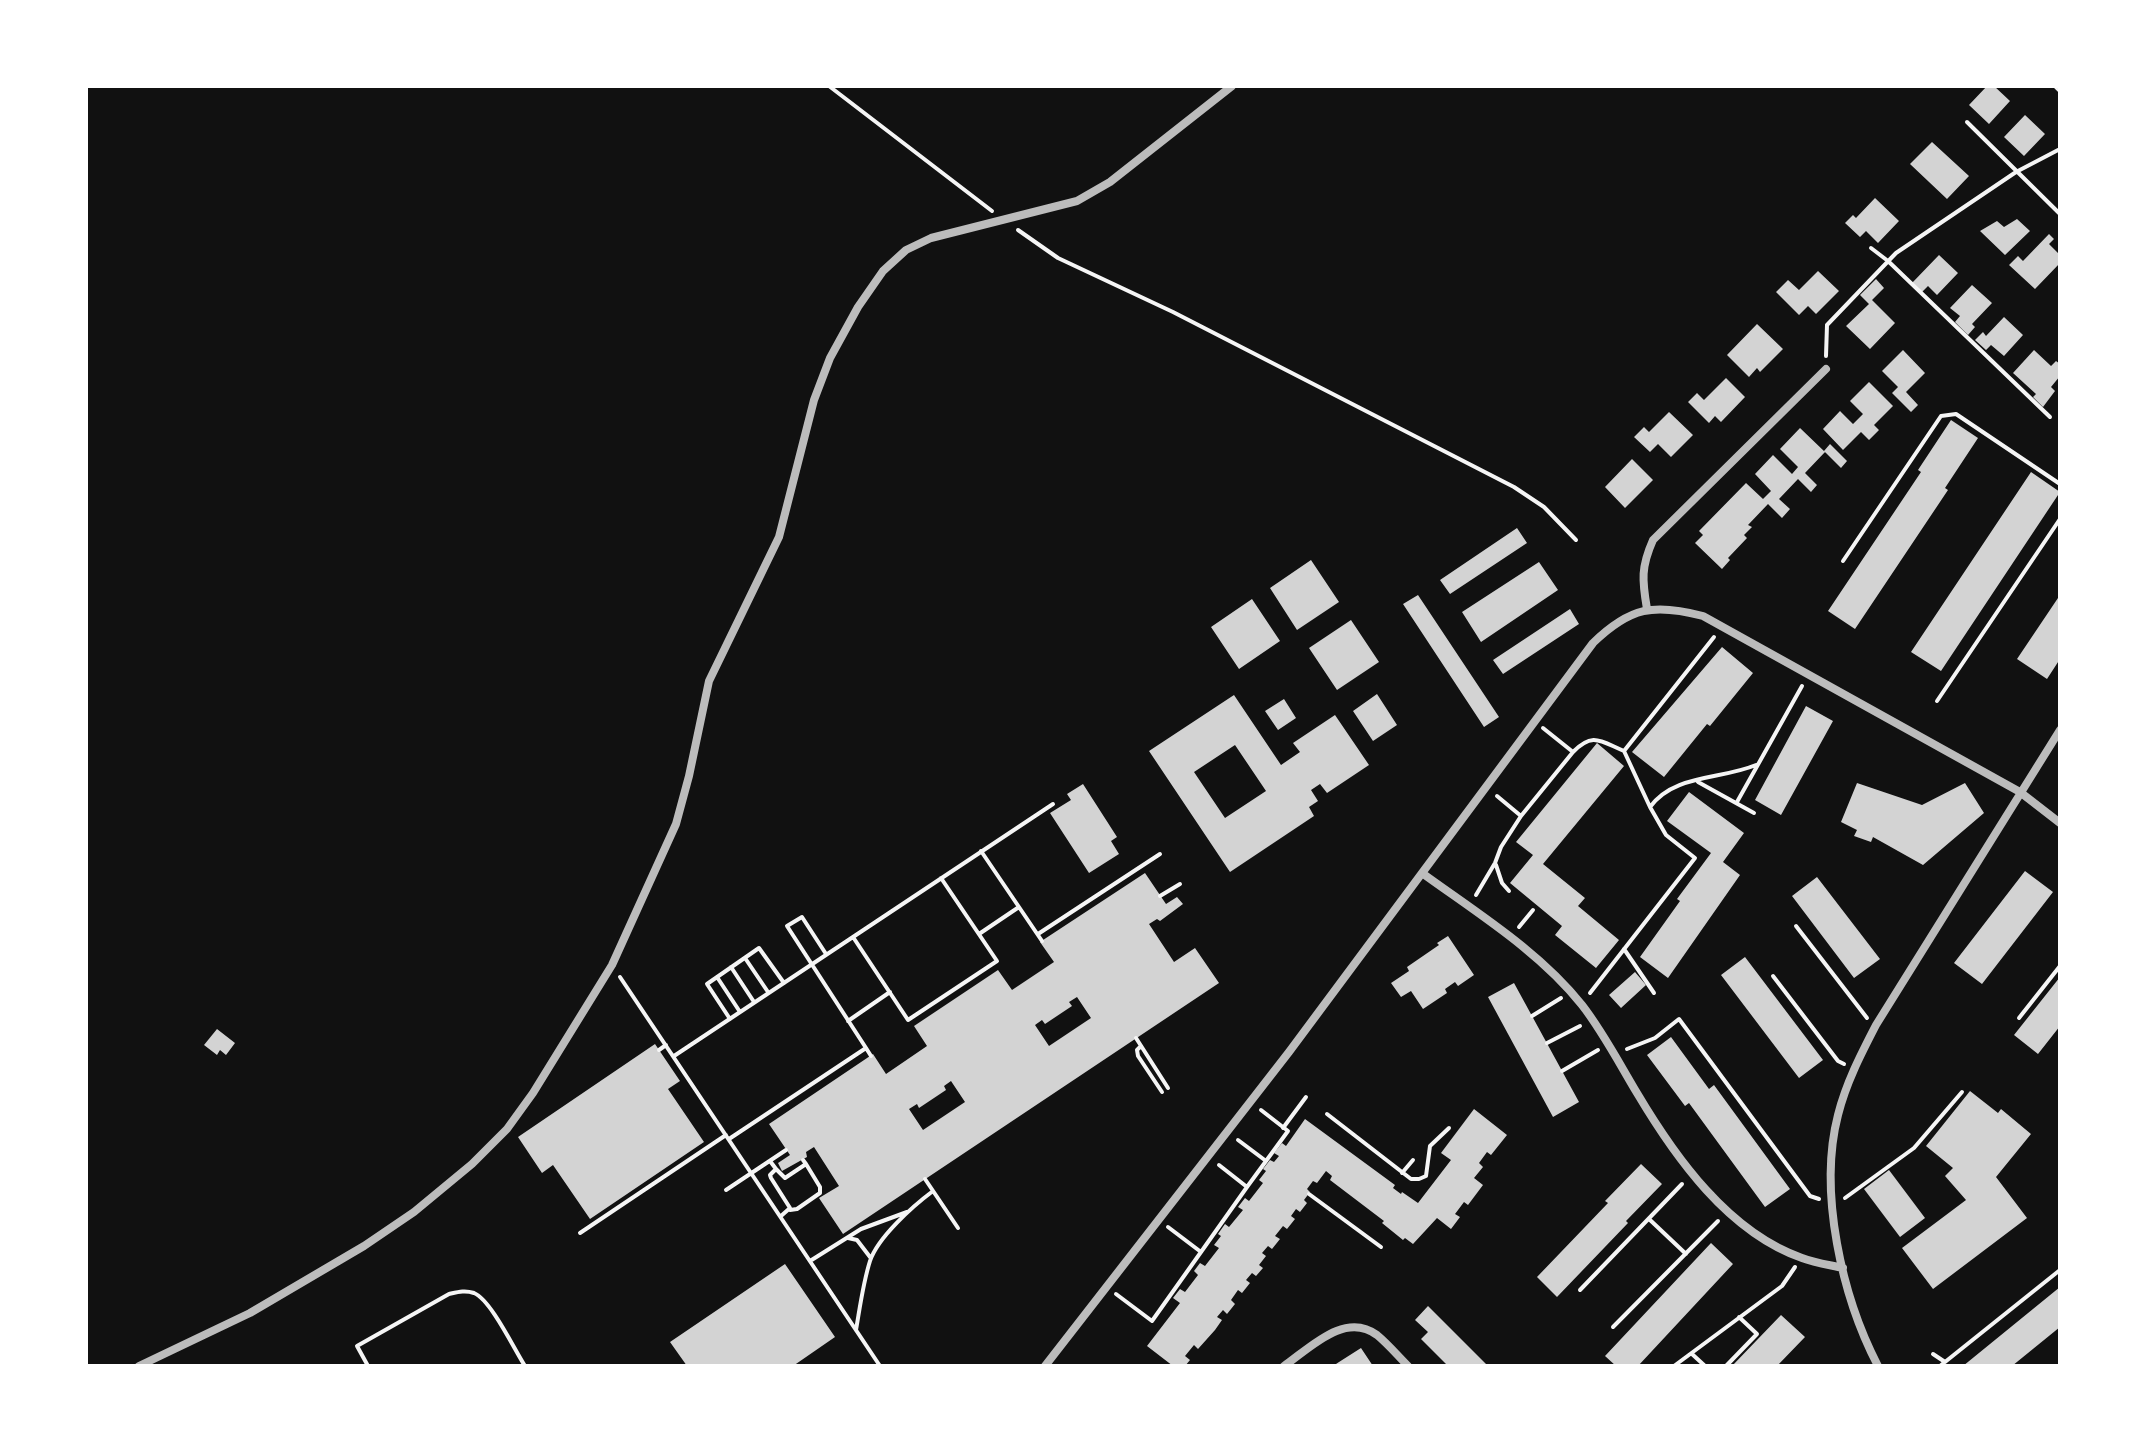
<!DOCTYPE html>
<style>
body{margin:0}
#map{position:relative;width:2146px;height:1452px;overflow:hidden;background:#111;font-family:Signika,sans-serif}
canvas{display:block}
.frame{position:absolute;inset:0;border:88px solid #fff;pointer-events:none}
</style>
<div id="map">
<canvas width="2146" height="1452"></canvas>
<div class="frame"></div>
</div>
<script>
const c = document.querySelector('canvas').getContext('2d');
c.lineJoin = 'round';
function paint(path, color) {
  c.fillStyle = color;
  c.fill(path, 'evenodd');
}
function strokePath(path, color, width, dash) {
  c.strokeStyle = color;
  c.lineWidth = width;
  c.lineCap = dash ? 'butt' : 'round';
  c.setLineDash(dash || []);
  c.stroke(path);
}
paint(new Path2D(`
 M1987,86H1994L2010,101L1989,124L1969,105Z
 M2025,115L2045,134L2024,156L2004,137Z
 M1932,142L1969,176L1947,199L1910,164Z
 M1875,198L1899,221L1878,243L1866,231L1860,237L1845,223L1853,215L1856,218Z
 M2017,219L2030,231L2005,255L1980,231L1997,221L2004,227Z
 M2049,234L2054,239L2049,244L2060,255V263L2035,289L2009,265L2018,256L2023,261Z
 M1939,255L1958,273L1937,295L1928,286L1922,292L1912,283Z
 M1818,271L1839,291L1816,314L1808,306L1799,315L1776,292L1788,280L1799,290Z
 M1876,279L1884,288L1872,300L1895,323L1870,349L1846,326L1869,304L1860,295Z
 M1972,285L1992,303L1972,324L1975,327L1968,335L1955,322L1960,316L1950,308Z
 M2004,317L2023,335L2004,356L1991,345L1986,350L1975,340L1983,332L1986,336Z
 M1757,324L1783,349L1760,372L1757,368L1749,377L1727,355Z
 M1903,350L1925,373L1906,392L1918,405L1911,412L1892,393L1898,387L1882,371Z
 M2034,350L2051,366L2056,361L2060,364V376L2051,387L2055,391L2043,407L2033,397L2036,394L2013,373Z
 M1726,378L1745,397L1721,422L1715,416L1709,423L1688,402L1697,393L1704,400Z
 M1869,382L1893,406L1874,425L1879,430L1869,440L1861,432L1843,450L1823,429L1840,411L1853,424L1863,414L1850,401Z
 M1669,412L1693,435L1671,457L1658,444L1650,452L1634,437L1644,427L1649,432Z
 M1951,420L1978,438L1945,488L1948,490L1855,629L1828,611L1921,472L1918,470Z
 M1800,428L1825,452L1805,473L1817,485L1811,492L1798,479L1779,499L1790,509L1782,518L1768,504L1748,525L1752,527L1744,535L1747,538L1728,558L1730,560L1722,569L1695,543L1703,535L1699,531L1746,483L1763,499L1771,491L1755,474L1773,455L1792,474L1798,467L1780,449Z
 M1830,444L1847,461L1841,468L1824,451Z
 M1632,459L1653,480L1625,508L1605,487Z
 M2031,472L2060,492L1941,671L1911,652Z
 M1517,528L1527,543L1450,594L1440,580Z
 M1311,560L1339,602L1297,630L1270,588Z
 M1539,562L1558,590L1481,642L1462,612Z
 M1418,595L1499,717L1484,727L1403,604Z
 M2060,595V659L2047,679L2017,659Z
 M1252,599L1280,641L1239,669L1211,627Z
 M1570,609L1579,624L1503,674L1493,660Z
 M1351,620L1379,662L1337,690L1309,648Z
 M1722,647L1753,673L1710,726L1707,724L1664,777L1632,752Z
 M1377,694L1397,725L1373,741L1353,711Z
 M1234,695L1281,765L1300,752L1293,743L1335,715L1369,765L1327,793L1320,784L1311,790L1318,801L1309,807L1314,816L1230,872L1149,751ZM1235,745L1266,791L1225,818L1194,772Z
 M1284,699L1296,718L1278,730L1265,711Z
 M1806,706L1833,721L1781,815L1755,800Z
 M1597,743L1624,766L1543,864L1585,898L1578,906L1619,940L1596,968L1555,935L1562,926L1510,883L1533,855L1516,842Z
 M1857,783L1922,805L1965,783L1984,813L1923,865L1873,837L1871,842L1854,836L1857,830L1841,822Z
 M1083,784L1117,837L1111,841L1119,854L1089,873L1050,813L1071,800L1067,794Z
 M1689,792L1744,833L1723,862L1740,875L1668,978L1640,957L1680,901L1677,899L1711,853L1667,821Z
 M2025,871L2053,892L1982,984L1954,963Z
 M1145,873L1166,904L1177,897L1183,904L1160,921L1157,919L1149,924L1174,962L1195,948L1219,983L843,1234L819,1198L839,1186L814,1147L806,1152L807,1157L782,1171L778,1163L790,1155L769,1124L873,1054L886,1074L927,1046L914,1026L998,970L1012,990L1054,962L1040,942ZM1077,997L1091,1018L1049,1046L1035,1025L1042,1020L1045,1024L1072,1006L1069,1002ZM951,1081L965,1102L923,1130L909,1109L917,1104L919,1108L946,1090L944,1086Z
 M1817,877L1880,959L1854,978L1792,896Z
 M1448,936L1474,975L1458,986L1455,982L1445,989L1447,993L1423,1009L1411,991L1401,997L1391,983L1409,971L1407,967L1439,945L1437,943Z
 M1745,957L1823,1060L1799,1078L1721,975Z
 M1635,972L1646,985L1621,1008L1609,995Z
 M2060,977V1026L2038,1054L2014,1035Z
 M1514,983L1579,1102L1553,1117L1488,997Z
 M217,1029L235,1043L226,1055L220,1050L217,1055L204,1045Z
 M1671,1037L1709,1089L1714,1085L1790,1189L1765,1207L1689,1103L1685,1106L1647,1055Z
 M655,1044L680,1081L668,1089L704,1142L590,1219L553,1165L542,1173L518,1137Z
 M1970,1091L1998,1113L2001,1109L2031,1134L1996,1177L2027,1218L1933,1289L1902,1248L1966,1200L1945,1176L1953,1168L1926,1146Z
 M1474,1109L1507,1135L1491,1155L1487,1152L1479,1163L1483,1167L1474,1178L1483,1185L1468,1205L1464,1202L1455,1214L1460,1217L1451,1229L1437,1218L1413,1244L1405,1238L1403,1240L1382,1223L1384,1221L1330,1180L1332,1176L1326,1171L1317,1183L1313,1181L1307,1189L1310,1192L1304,1200L1307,1203L1300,1212L1296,1209L1291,1216L1295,1219L1287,1229L1283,1226L1275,1236L1280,1239L1272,1249L1268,1246L1262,1253L1266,1256L1259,1265L1263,1268L1256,1276L1252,1273L1246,1280L1250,1283L1242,1293L1238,1290L1231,1300L1235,1304L1227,1314L1223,1310L1217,1317L1222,1320L1215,1330L1198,1349L1194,1345L1185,1356L1190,1360L1185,1366H1173L1147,1346L1180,1303L1173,1298L1180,1289L1185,1292L1198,1275L1194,1271L1200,1263L1205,1266L1219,1248L1214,1245L1221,1236L1218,1234L1225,1224L1229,1227L1243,1210L1238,1207L1245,1198L1249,1201L1263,1183L1259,1180L1266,1171L1263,1169L1270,1160L1274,1162L1279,1156L1274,1153L1282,1143L1286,1146L1305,1119L1395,1185L1393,1188L1401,1194L1402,1192L1418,1203L1451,1160L1441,1153Z
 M1641,1164L1662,1184L1626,1221L1628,1223L1557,1297L1537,1277L1608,1203L1605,1201Z
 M1889,1170L1925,1218L1900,1237L1864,1189Z
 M1711,1243L1733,1264L1638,1366H1616L1605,1356Z
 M785,1264L835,1337L793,1366H687L670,1342Z
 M2060,1287V1327L2012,1366H1963Z
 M1428,1306L1488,1366H1448L1421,1339L1428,1332L1415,1320Z
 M1781,1315L1805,1337L1777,1366H1732Z
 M1361,1348L1373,1366H1333L1339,1362Z`), '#d3d3d3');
strokePath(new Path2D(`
 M829,86L992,211
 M2055,86L2060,91
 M1967,122L2060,214
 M1018,230L1058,258L1173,312L1514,487L1544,507L1576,540
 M1871,248L1888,261L2050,417
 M1826,356L1827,325L1896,253L2016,172L2060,149
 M1843,561L1941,416L1956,414L2060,484
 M1937,701L2060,519
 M1543,728L1573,752C1593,732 1600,741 1624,751L1650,807L1666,835L1695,858L1590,993
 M1624,751L1714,637
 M1698,782L1754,813
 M1497,796L1521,816
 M1737,802L1802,686
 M1650,807C1674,774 1720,780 1756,765
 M981,851L1042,941
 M1496,865L1502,883L1509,891
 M1476,895L1495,863L1501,847L1521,816L1573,752
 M1160,896L1180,884
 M1796,926L1867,1018
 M1519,927L1533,910
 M979,934L1019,907
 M1038,934L1160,854
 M853,937L908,1020L997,961L941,878
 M1624,949L1654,993
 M745,958L768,992
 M731,967L754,1002
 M1773,976L1838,1061L1844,1064
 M620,977L880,1366
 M717,977L740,1012
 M1532,1016L1561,998
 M2019,1018L2060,966
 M730,1019L707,984L759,948L784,983
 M848,1021L890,992
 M1136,1038L1168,1088
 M1547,1043L1580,1026
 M1141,1046L1137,1050L1138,1056L1162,1092
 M866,1048L871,1056
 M1627,1049L1655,1038L1679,1019L1810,1196L1819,1199
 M659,1050L666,1045
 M674,1056L1053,804
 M1562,1071L1598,1050
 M1327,1114L1411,1179H1419L1426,1176L1430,1146L1449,1128
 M1283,1128L1306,1097
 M729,1139L866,1048L787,926L802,917L826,954
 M1238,1140L1266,1161
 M770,1161L776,1169L770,1175L771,1178L790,1208L781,1216
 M1219,1165L1247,1187L1288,1131L1261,1110
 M776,1169L785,1178L806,1164L803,1160
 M1402,1173L1413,1160
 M925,1179L958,1228
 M726,1190L786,1150
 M1309,1194L1381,1247
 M1845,1198L1914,1148L1962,1092
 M790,1210L797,1209L820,1193V1187L806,1164
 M1649,1219L1686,1254
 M1168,1227L1201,1252L1247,1187
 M580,1233L726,1135
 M848,1238L857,1240L870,1257
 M810,1261L861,1229L907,1212
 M1580,1290L1682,1184
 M1116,1294L1152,1321L1201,1252
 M1613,1327L1718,1221
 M856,1330C860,1307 863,1283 870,1261C878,1237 913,1206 933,1191
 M1692,1354L1705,1366
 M1933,1354L1945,1362
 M368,1366L357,1346L449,1294C458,1292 465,1290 474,1293C491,1300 514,1349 525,1366
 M1674,1366L1782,1286L1795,1267
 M1726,1366L1757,1334L1739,1317
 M1940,1366L2060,1270`), '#f5f5f5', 4);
strokePath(new Path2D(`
 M1647,609C1642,580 1641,567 1653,540L1826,369
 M1422,873C1477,913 1539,951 1582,1005C1603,1032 1619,1063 1637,1093C1675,1157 1728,1232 1802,1258C1815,1263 1830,1265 1843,1268
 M139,1366L250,1313L364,1246L414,1212L472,1164L507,1129L533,1093L612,965L676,824L689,776L709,681L779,537L814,400L830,358L858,307L883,271L906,250L931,238L1077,201L1110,182L1232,86
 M1045,1366L1289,1052L1593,643C1630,607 1654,603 1703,616L2020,792L2060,823
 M1284,1366C1310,1348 1345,1311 1377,1335C1388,1344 1398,1356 1408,1366
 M1878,1366C1842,1297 1818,1192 1838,1115C1846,1083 1861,1054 1876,1025L2060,730`), '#bcbcbc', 8);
</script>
